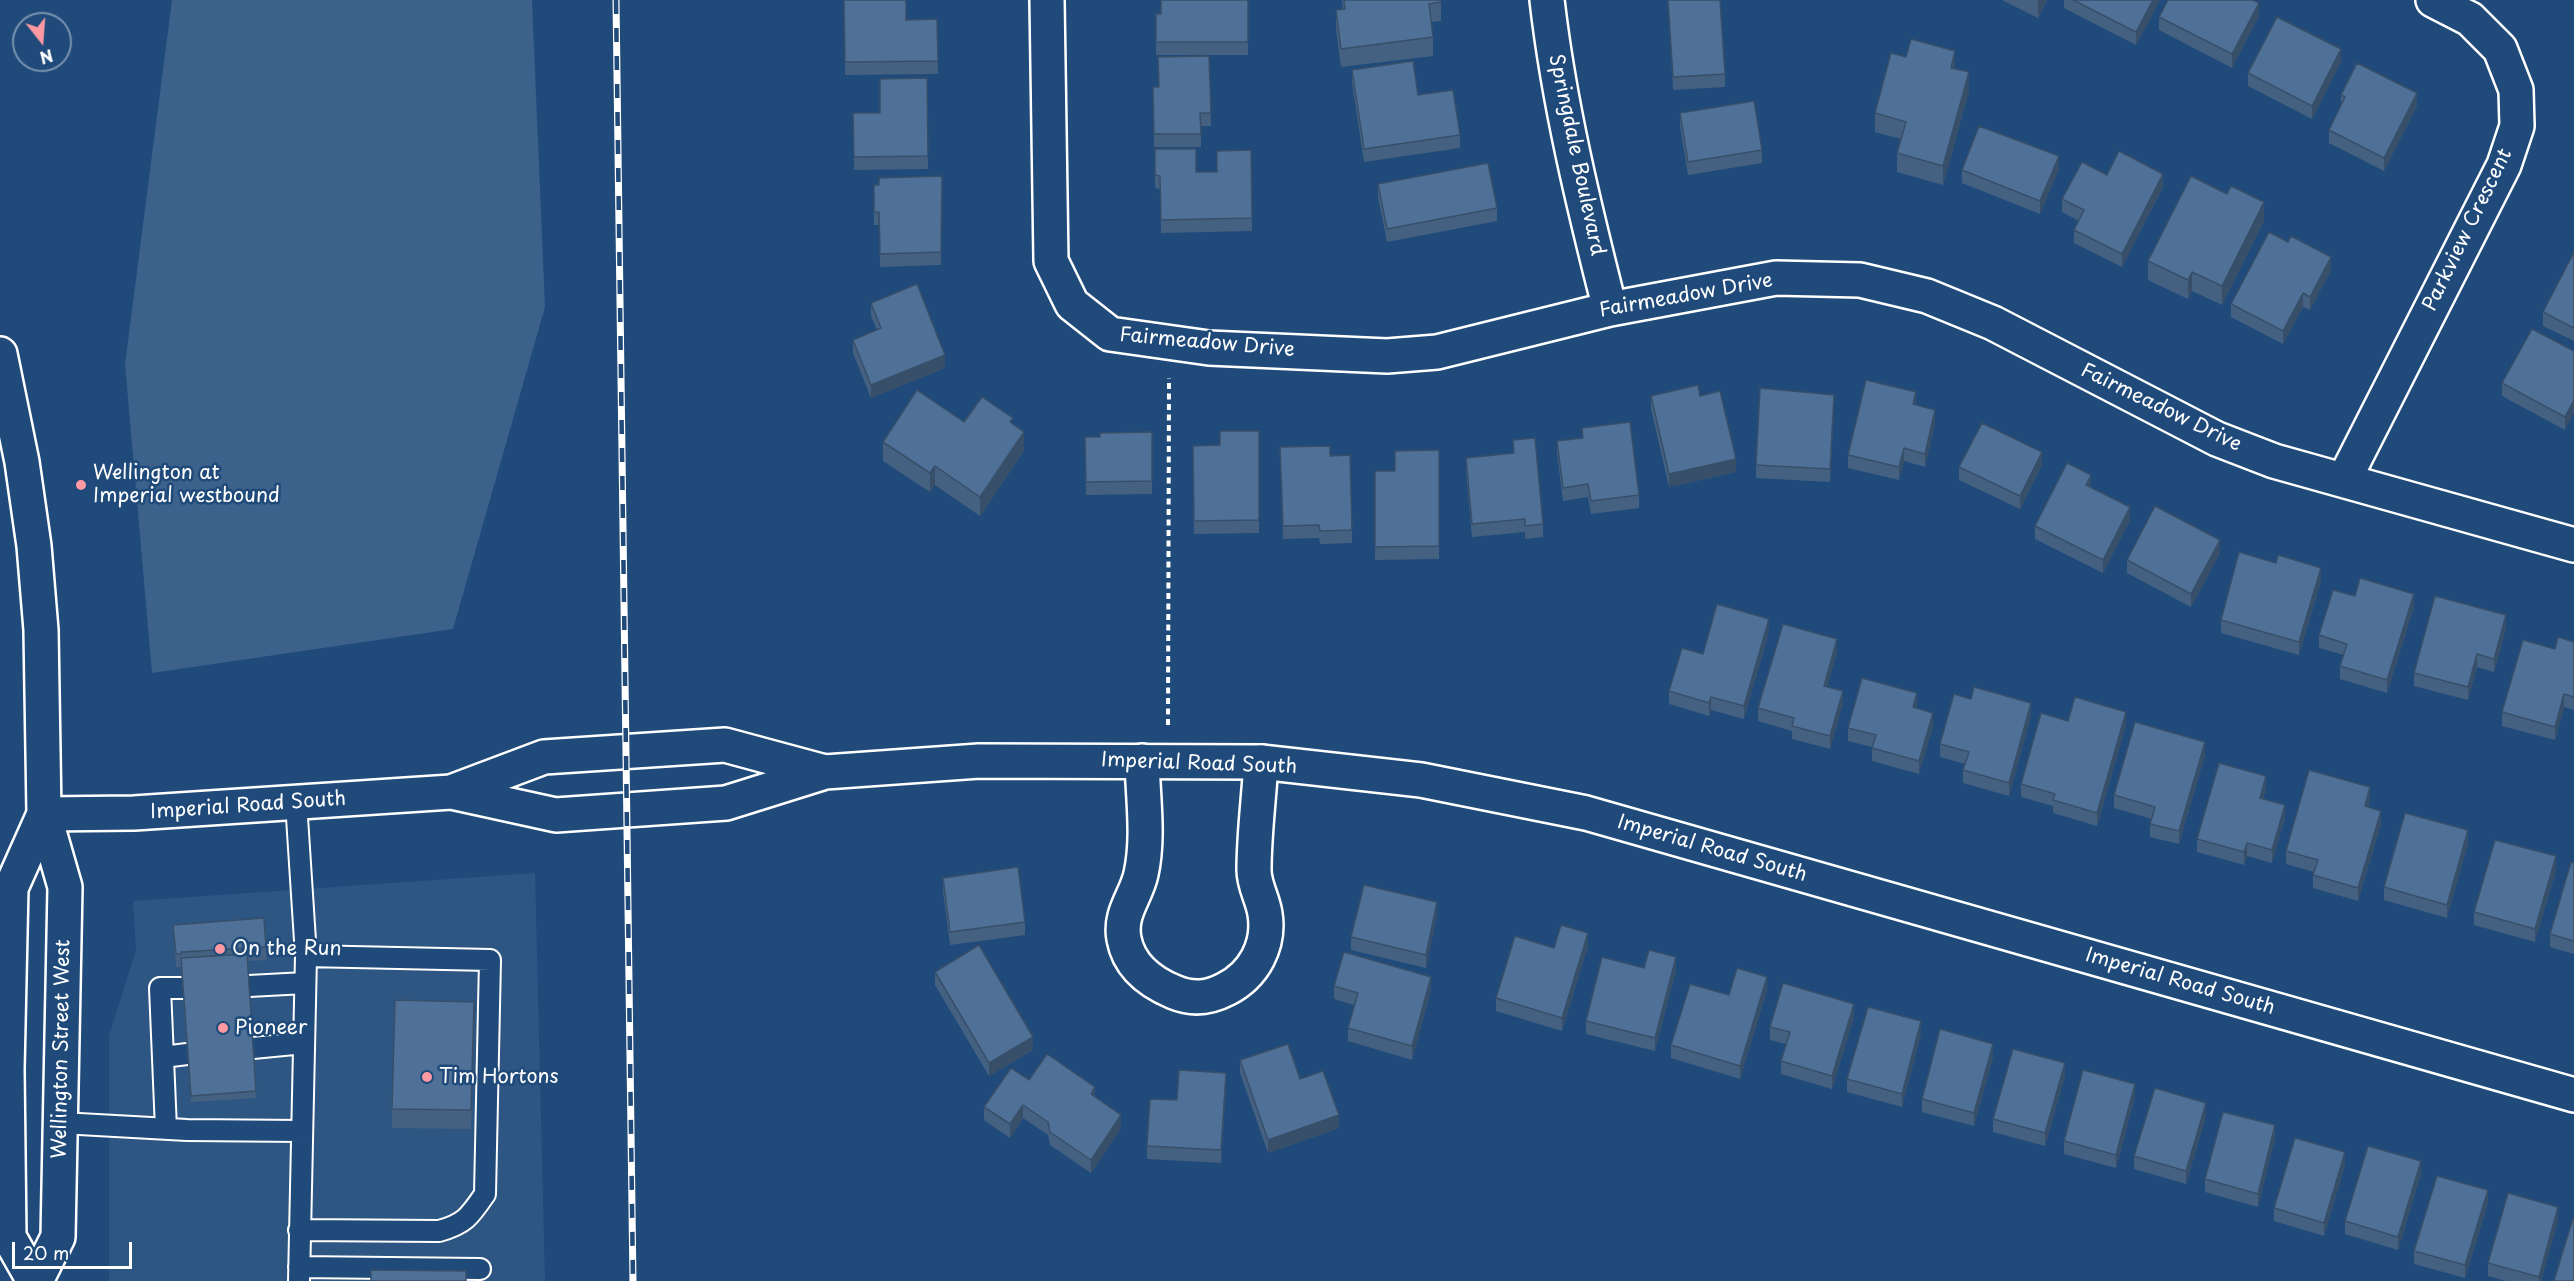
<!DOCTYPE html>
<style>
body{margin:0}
#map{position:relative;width:2574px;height:1281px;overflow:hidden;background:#1f4a7a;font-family:"Playpen Sans",sans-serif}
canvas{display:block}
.north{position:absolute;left:12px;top:12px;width:60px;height:60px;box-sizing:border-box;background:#1f4a7a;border:2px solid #7992af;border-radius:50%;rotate:163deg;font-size:16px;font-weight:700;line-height:24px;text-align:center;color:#fff}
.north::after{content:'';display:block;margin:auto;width:21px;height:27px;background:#ff9aa2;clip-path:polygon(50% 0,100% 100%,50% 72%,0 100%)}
.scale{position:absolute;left:12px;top:1242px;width:120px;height:27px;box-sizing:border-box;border:3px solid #fff;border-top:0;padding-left:8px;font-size:18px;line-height:21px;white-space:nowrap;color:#fff;-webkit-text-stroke:4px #1f4a7a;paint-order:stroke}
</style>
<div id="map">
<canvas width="2574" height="1281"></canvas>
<div class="north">N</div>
<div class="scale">20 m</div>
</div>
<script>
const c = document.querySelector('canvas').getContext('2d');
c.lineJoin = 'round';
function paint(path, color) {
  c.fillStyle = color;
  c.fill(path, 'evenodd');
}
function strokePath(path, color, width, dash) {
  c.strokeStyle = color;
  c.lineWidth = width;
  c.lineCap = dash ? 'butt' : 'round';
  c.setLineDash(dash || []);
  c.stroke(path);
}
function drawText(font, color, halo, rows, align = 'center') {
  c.font = font + ' "Playpen Sans",sans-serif';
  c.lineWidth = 5;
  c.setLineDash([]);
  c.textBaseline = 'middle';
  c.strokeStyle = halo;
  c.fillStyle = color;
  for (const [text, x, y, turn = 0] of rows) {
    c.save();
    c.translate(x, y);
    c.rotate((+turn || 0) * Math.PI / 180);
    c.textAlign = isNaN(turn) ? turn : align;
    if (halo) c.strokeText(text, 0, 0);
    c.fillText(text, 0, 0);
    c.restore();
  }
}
paint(new Path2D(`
 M535,873L545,1281H109V1036L136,950L133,901Z`), '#2e5683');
paint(new Path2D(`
 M172,0H532L545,307L453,629L152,673L125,364Z`), '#3c618b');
const lane = new Path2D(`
 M296,802L306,956L299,1281
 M249,986L305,983
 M253,1048L304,1043
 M163,1057L187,1054
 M61,1123L187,1130L302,1131
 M166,1129L160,988H183
 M299,1230L439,1231C465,1224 470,1216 485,1194L490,960L306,956
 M299,1267L480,1269`);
const street = new Path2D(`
 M1047,0L1051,261L1072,304L1110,334L1209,348L1387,356L1437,352L1610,309L1776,278L1860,280L1927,296L1993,323L2217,439L2274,461L2574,545
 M1547,0C1559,104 1584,207 1610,309
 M2344,480L2504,165L2517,126L2516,90L2500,49L2470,19L2433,0
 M1142,761C1143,798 1149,838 1141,874C1136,897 1119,913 1124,939C1129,966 1150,982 1174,992C1193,1000 1209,998 1226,989C1254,975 1270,945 1265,914C1263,899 1254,886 1254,870C1254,834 1259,798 1261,762`);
const secondary = new Path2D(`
 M451,792L544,757L725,745L825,772
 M44,814L134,813L451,792L556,815L726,803L825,772L979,761L1261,762L1421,780L1586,813L2574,1095`);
const primary = new Path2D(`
 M0,354L22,462L34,546L41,630L44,814L65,887L58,1237L36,1281
 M34,1281L9,1237L7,1069L11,888L44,814`);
strokePath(lane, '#fff', 24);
strokePath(street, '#fff', 38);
strokePath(secondary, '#fff', 38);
strokePath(primary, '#fff', 38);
strokePath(new Path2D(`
 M1168,725L1169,378`), '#fff', 4, [6, 4.5]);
strokePath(lane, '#1f4a7a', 20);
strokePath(street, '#1f4a7a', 33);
strokePath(secondary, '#1f4a7a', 33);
strokePath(primary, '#1f4a7a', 33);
const rail = new Path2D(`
 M616,0L633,1281`);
strokePath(rail, '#fff', 7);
strokePath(rail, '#1f4a7a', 4.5, [14]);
paint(new Path2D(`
 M844,0L906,20L937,19L938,74L845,75Z
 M1248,0V55H1156V14Z
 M1342,0H1441V21L1431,22L1433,37V56L1341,67L1336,29V10L1343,9Z
 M1668,0L1725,74V87L1673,90Z
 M2002,0H2047L2038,18Z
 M2064,0H2160L2136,45L2064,8Z
 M2259,16L2232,68L2159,30V17Z
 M1209,56L1211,126H1201V147H1154L1153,87H1158Z
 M1906,57L1955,69L1969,91L1943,185L1897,172V153L1901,139L1875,132V113Z
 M2341,62L2312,119L2248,86V73Z
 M1352,70L1418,95L1460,135V148L1364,162L1352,83Z
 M927,78L928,169L854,170L853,113H880Z
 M2341,95L2417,106L2384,171L2329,143V130L2341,105Z
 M1680,113L1762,150V163L1688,175L1680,126Z
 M1155,149L1196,172H1217L1251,150L1252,231L1161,233L1160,189L1155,188Z
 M2059,169L2040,214L1962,183V170Z
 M2107,175L2163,187L2122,267L2074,243V230L2079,221L2062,212V199Z
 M942,176L941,265L880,267L879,225H874V185Z
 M1378,184L1497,208V221L1387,242L1378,197Z
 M2264,221L2222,305L2192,291L2188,299L2148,280V261Z
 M2574,252V341L2543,326V312Z
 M2331,270L2310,310L2303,307L2283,344L2231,317V304Z
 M871,303L945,368L871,398L853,353V340L877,330L871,316Z
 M2574,351L2565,430L2502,396V383Z
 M1651,396H1700L1736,472L1669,487L1651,409Z
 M1916,405L1935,423L1925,467L1904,461L1899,480L1848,468V455Z
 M1834,408L1830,482L1756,478V465Z
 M964,422L1013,425L1024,451L980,516L935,485L930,492L883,461V442Z
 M1582,428L1639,495V508L1591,514L1588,497L1563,501L1557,454V441L1582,438Z
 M1259,431V533L1194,534L1193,446L1220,445Z
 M1152,432V494L1086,495L1085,437H1100Z
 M1513,440L1543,524V537L1525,539V532L1472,537L1466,471V458L1513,453Z
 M1280,447L1330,456L1352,530V543L1320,544L1319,538L1283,539Z
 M1439,450V559L1375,560V471H1395Z
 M2042,465L2020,509L1959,480V467Z
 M2091,488L2130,520L2103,573L2035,539V526Z
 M2220,553L2191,607L2127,573V560Z
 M2321,581L2299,655L2221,633V620Z
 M2355,596L2414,607L2387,693L2340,679V666L2344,655L2319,648V635Z
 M2506,628L2494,672L2477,667L2468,700L2414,686V673Z
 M1769,632L1744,719L1711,710L1709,716L1669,704V691L1703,654Z
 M2574,642V710L2564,707L2555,740L2502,726V712L2555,649Z
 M1837,652L1827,687L1843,704L1830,749L1792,739V731L1758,721V708Z
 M1917,706L1916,708L1933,726L1919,774L1872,761V747L1848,741V728Z
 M2031,716L2009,796L1963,783V770L1965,764L1940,757V744Z
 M2068,721L2126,725L2097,826L2053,813V806L2021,797V784Z
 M2205,755L2179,844L2150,837V824L2152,819L2114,808V795Z
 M2266,789L2263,799L2285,818L2272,863L2247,856L2244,865L2197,852V839Z
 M2370,800L2368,807L2381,824L2358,901L2313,888V875L2314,872L2286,864V851Z
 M2468,843L2447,918L2384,900V887Z
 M2574,863V954L2550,947V934Z
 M2556,870L2535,942L2474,925V912Z
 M943,878L1025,922V935L950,945L943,891Z
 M1437,915L1426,968L1351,950V937Z
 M173,925L266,947V960L247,961L256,1098L191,1102L181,967H176Z
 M1588,946L1562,1031L1496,1011V998L1554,948Z
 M1644,968L1676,970L1655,1051L1586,1034V1021Z
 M935,972L1033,1050L989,1076L935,985Z
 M1334,986L1431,990L1412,1060L1348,1041V1028L1354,1005L1334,999Z
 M1767,990L1740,1079L1671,1058V1045L1729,995Z
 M1854,1017L1832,1089L1781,1074V1061L1786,1044L1770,1040V1027Z
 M474,1020L471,1129L392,1128V1109Z
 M1921,1034L1902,1107L1847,1092V1079Z
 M1993,1057L1974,1126L1922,1112V1099Z
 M1240,1060L1300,1079L1339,1128L1268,1153L1240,1073Z
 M2065,1076L2045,1146L1993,1132V1119Z
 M1029,1080L1095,1098L1121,1128L1091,1173L1050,1145L1048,1135L1023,1118L1010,1138L984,1120V1107Z
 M1226,1086L1221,1163L1147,1159V1146L1177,1100Z
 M2135,1097L2116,1168L2064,1154V1141Z
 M2206,1116L2186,1184L2134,1169V1156Z
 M2275,1138L2258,1207L2205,1192V1179Z
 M2345,1165L2324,1236L2274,1221V1208Z
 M2421,1174L2398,1250L2345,1234V1221Z
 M2488,1203L2465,1278L2414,1264V1251Z
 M2558,1220L2541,1281H2506L2488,1276V1263Z`), '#456182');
paint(new Path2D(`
 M2038,0H2047L2038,18Z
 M2153,0H2160L2136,45V32Z
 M2259,3V16L2232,68V54Z
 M2341,49V62L2312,119V106Z
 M1955,51V70L1951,68Z
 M1969,72V91L1943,185V166Z
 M2417,93V106L2384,171V158Z
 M2059,156V169L2040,214V201Z
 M2163,174V187L2122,267V254Z
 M2264,202V221L2222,305V286Z
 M2331,257V270L2310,310V297Z
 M2192,272V291L2188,299V280Z
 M2303,293V307L2283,344V331Z
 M945,355V368L871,398V385Z
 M1916,392V405L1913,404Z
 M1834,395V408L1830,482V469Z
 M2574,400V413L2565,430V417Z
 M1935,410V423L1925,467V454Z
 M1024,432V451L980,516V497Z
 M1904,448V461L1899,480V467Z
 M2042,452V465L2020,509V496Z
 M1736,459V472L1669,487V474Z
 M935,466V485L930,492V473Z
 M2091,475V488L2086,485Z
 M2130,507V520L2103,573V560Z
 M2220,540V553L2191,607V594Z
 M2321,568V581L2299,655V642Z
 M2414,594V607L2387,693V680Z
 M2506,615V628L2494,672V659Z
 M1769,619V632L1744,719V706Z
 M1837,639V652L1824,699V686Z
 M2477,654V667L2468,700V687Z
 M1843,691V704L1830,749V736Z
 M1917,693V706L1913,720V707Z
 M2564,694V707L2555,740V727Z
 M1711,697V710L1709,716V703Z
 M2031,703V716L2009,796V783Z
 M2126,712V725L2097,826V813Z
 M1933,713V726L1919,774V761Z
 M2205,742V755L2179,844V831Z
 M2266,776V789L2260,811V798Z
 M2370,787V800L2365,819V806Z
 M2285,805V818L2272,863V850Z
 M2381,811V824L2358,901V888Z
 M2468,830V843L2447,918V905Z
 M2247,843V856L2244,865V852Z
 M2556,856V870L2535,942V929Z
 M1437,902V915L1426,968V955Z
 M1588,933V946L1562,1031V1018Z
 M1676,957V970L1655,1051V1038Z
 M1431,977V990L1412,1060V1046Z
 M1767,977V990L1740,1079V1066Z
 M1854,1004V1017L1832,1089V1076Z
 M1921,1021V1034L1902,1107V1094Z
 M1033,1037V1050L989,1076V1063Z
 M1993,1044V1057L1974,1126V1113Z
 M2065,1063V1076L2045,1146V1133Z
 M1226,1073V1086L1221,1163V1150Z
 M2135,1084V1097L2116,1168V1155Z
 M1095,1087V1100L1091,1094Z
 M2206,1103V1116L2186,1184V1171Z
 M1023,1105V1118L1010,1138V1124Z
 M1121,1115V1128L1091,1173V1160Z
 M1339,1115V1128L1268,1153V1140Z
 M2275,1125V1138L2258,1207V1194Z
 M2345,1152V1165L2324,1236V1223Z
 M2421,1161V1174L2398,1250V1237Z
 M2488,1190V1203L2465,1278V1265Z
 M2558,1207V1220L2541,1281H2539V1277Z`), '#384f6a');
const building = new Path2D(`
 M844,0H906V20L937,19L938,61L845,62Z
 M1161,0H1248V42H1156V14H1161Z
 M1344,0H1441V2L1429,4L1433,37L1341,49L1336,10L1345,9Z
 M1668,0H1720L1725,74L1673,77Z
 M2073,0H2153L2136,32Z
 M2168,0H2253L2259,3L2232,54L2159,17Z
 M2277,17L2341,49L2312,106L2248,73Z
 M1911,39L1955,51L1951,68L1969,72L1943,166L1897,153L1906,122L1875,113L1891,53L1906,57Z
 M1209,56L1211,113H1200L1201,134H1154L1153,87H1159L1158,57Z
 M1413,61L1418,95L1453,90L1460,135L1364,149L1352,70Z
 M2357,63L2417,93L2384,158L2329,130L2345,97L2341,95Z
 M927,78L928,156L854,157L853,113H880V79Z
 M1754,101L1762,150L1688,162L1680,113Z
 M1979,126L2059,156L2040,201L1962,170Z
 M1155,149H1196V172H1217V151L1251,150L1252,218L1161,220L1160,176L1155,175Z
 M2119,151L2163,174L2122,254L2074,230L2084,210L2062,199L2082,162L2107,175Z
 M1488,163L1497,208L1387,229L1378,184Z
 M942,176L941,252L880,254L879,212H874V185H879V178Z
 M2191,176L2227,194L2231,186L2264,202L2222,286L2192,272L2188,280L2148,261Z
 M2269,232L2288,242L2291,236L2331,257L2310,297L2303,293L2283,331L2231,304Z
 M2574,252V328L2543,312Z
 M917,284L945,355L871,385L853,340L881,328L871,303Z
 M2532,329L2574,351V400L2565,417L2502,383Z
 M1866,380L1916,392L1913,404L1935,410L1925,454L1904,448L1899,467L1848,455Z
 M1698,385L1700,396L1720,391L1736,459L1669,474L1651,396Z
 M1760,388L1834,395L1830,469L1756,465Z
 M917,390L964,422L982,397L1013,418L1010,422L1024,432L980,497L935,466L930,473L883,442Z
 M1630,422L1639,495L1591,501L1588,484L1563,488L1557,441L1583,438L1582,428Z
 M1982,423L2042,452L2020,496L1959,467Z
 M1220,431H1259V520L1194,521L1193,446L1220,445Z
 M1152,432V481L1086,482L1085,437H1100V433Z
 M1535,438L1543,524L1525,526V519L1472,524L1466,458L1514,453L1513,440Z
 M1330,446V456L1350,455L1352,530L1320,531L1319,525L1283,526L1280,447Z
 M1439,450V546L1375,547V471H1395V451Z
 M2067,463L2091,475L2086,485L2130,507L2103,560L2035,526Z
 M2155,506L2220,540L2191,594L2127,560Z
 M2239,552L2276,563L2278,555L2321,568L2299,642L2221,620Z
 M2360,578L2414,594L2387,680L2340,666L2347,644L2319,635L2333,590L2355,596Z
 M2435,596L2506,615L2494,659L2477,654L2468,687L2414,673Z
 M1717,604L1769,619L1744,706L1711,697L1709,703L1669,691L1682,648L1703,654Z
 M1783,624L1837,639L1824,686L1843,691L1830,736L1792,726L1794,718L1758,708Z
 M2558,637L2574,642V697L2564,694L2555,727L2502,712L2523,640L2555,649Z
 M1862,678L1917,693L1913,707L1933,713L1919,761L1872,748L1876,735L1848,728Z
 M1974,687L2031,703L2009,783L1963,770L1969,752L1940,744L1954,694L1971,699Z
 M2075,697L2126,712L2097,813L2053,800L2055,794L2021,784L2041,713L2068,721Z
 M2135,722L2205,742L2179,831L2150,824L2155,807L2114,795Z
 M2219,763L2266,776L2260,798L2285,805L2272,850L2247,843L2244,852L2197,839Z
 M2309,770L2370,787L2365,806L2381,811L2358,888L2313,875L2318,860L2286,851Z
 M2405,813L2468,830L2447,905L2384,887Z
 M2495,840L2556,856L2535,929L2474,912Z
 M2571,862L2574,863V941L2550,934Z
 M1018,867L1025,922L950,932L943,878Z
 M1364,885L1437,902L1426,955L1351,937Z
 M264,918L266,947L181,952V954H176L173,925Z
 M1561,925L1588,933L1562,1018L1496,998L1515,936L1554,948Z
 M979,945L1033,1037L989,1063L935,972Z
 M1649,950L1676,957L1655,1038L1586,1021L1602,957L1644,968Z
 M1344,952L1431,977L1412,1046L1348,1028L1358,993L1334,986Z
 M247,954L256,1091L191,1096L181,958Z
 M1737,968L1767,977L1740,1066L1671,1045L1690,984L1729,995Z
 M1783,983L1854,1004L1832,1076L1781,1061L1790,1032L1770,1027Z
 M395,1000L474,1002L471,1110L392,1109Z
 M1868,1007L1921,1021L1902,1094L1847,1079Z
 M1940,1029L1993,1044L1974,1113L1922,1099Z
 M1288,1044L1300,1079L1323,1071L1339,1115L1268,1140L1240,1060Z
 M2013,1049L2065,1063L2045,1133L1993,1119Z
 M1047,1054L1095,1087L1091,1094L1121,1115L1091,1160L1050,1132L1048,1122L1023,1105L1010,1124L984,1107L1011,1068L1029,1080Z
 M1179,1070L1226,1073L1221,1150L1147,1146L1150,1099L1177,1100Z
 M2083,1070L2135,1084L2116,1155L2064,1141Z
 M2155,1088L2206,1103L2186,1171L2134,1156Z
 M2223,1112L2275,1125L2258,1194L2205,1179Z
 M2295,1138L2345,1152L2324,1223L2274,1208Z
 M2368,1146L2421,1161L2398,1237L2345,1221Z
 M2437,1176L2488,1190L2465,1265L2414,1251Z
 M2508,1193L2558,1207L2539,1277L2488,1263Z
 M2573,1218L2574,1219V1281H2554Z
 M371,1270L466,1271V1281H371Z`);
paint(building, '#507197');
strokePath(building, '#384f6a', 1.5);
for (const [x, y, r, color] of [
 [81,485,6,"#ff9aa2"],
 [220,949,6,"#ff9aa2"],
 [223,1028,6,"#ff9aa2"],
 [427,1077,6,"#ff9aa2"]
]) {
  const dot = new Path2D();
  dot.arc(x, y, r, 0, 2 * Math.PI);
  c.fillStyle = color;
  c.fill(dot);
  strokePath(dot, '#1f4a7a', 2);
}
drawText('20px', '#fff', '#1f4a7a', [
 ["Springdale Boulevard",1576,155,78],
 ["Parkview Crescent",2468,230,-64],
 ["Fairmeadow Drive",1686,296,-10],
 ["Fairmeadow Drive",1207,343,5],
 ["Fairmeadow Drive",2161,408,26],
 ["Imperial Road South",1199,764,2],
 ["Imperial Road South",248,806,-4],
 ["Imperial Road South",1712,849,16],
 ["Imperial Road South",2180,982,16],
 ["Wellington Street West",62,1049,-89]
]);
drawText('20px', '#fff', '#1f4a7a', [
 ["Wellington at",93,473],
 ["Imperial westbound",93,496],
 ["On the Run",232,949],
 ["Pioneer",235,1028],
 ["Tim Hortons",439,1077]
], 'left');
</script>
